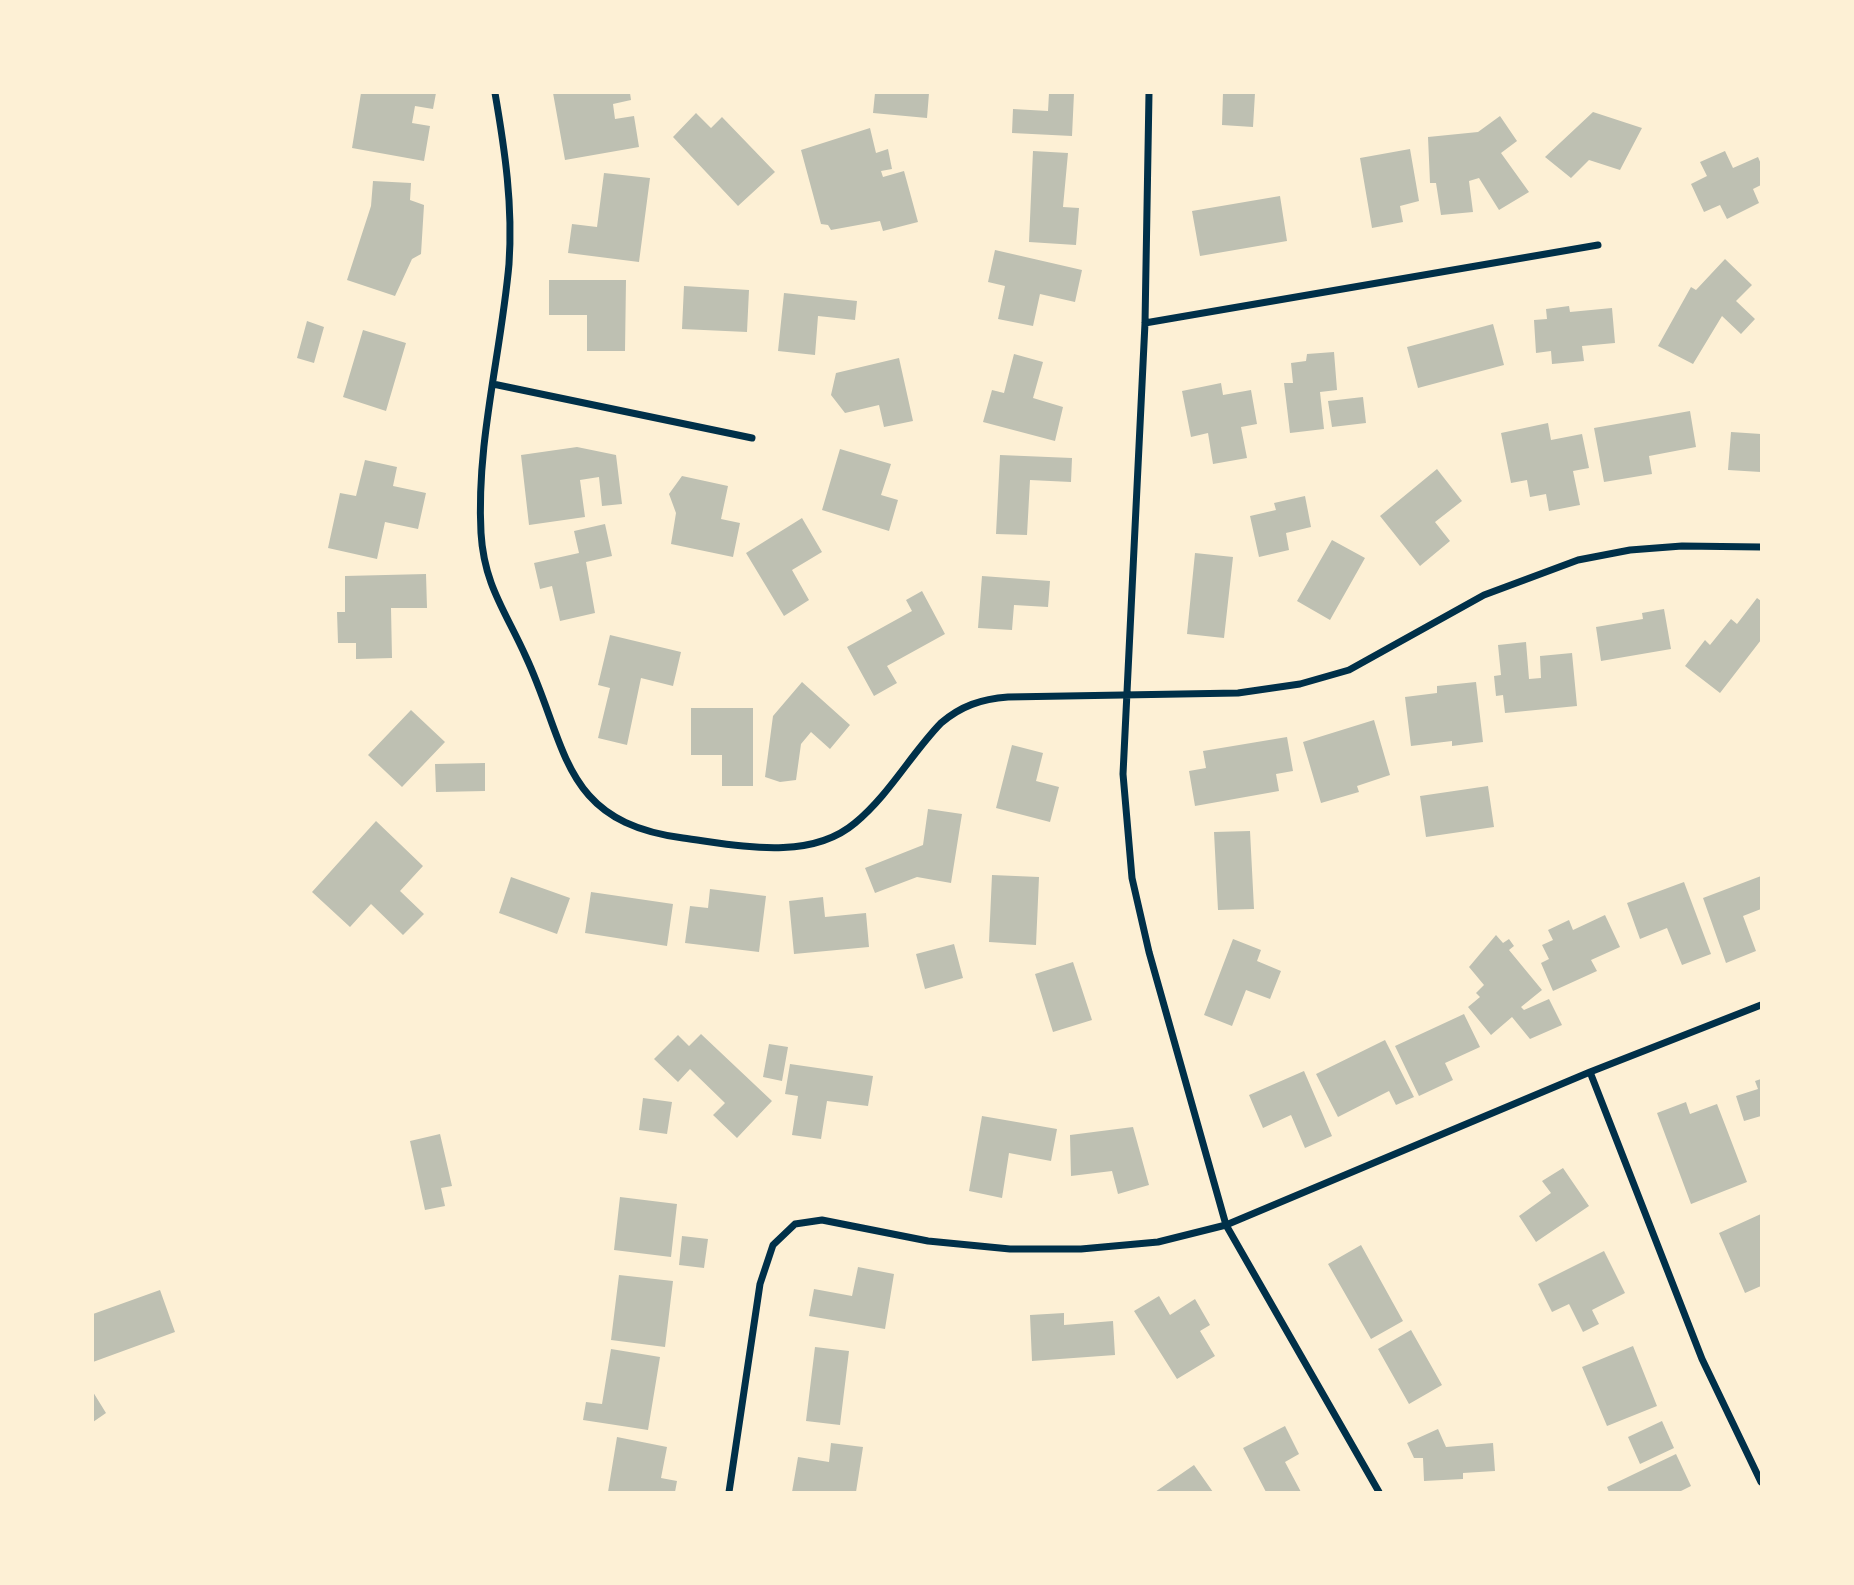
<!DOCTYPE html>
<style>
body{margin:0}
#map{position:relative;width:1854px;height:1585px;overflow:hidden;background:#fdf0d5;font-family:Montserrat,sans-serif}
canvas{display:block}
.frame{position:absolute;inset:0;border:94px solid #fdf0d5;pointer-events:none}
</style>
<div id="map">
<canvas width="1854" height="1585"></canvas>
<div class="frame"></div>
</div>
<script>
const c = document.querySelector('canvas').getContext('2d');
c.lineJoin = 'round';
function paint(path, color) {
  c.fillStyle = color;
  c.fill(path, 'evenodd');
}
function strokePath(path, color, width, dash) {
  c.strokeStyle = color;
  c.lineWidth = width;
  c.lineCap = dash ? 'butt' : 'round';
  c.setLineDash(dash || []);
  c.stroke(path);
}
paint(new Path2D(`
 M361,93H436L433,109L415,106L412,123L430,126L424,161L352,148Z
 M553,93H630L631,100L613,104L615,119L634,116L639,147L565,160Z
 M875,93H929L927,118L873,113Z
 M1049,93H1074L1072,136L1012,133L1013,109L1048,111Z
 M1223,93H1255L1253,127L1222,125Z
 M1593,112L1642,128L1620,170L1589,160L1571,178L1545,157Z
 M696,113L711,128L722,117L775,172L738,206L673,137Z
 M1500,116L1517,141L1501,153L1529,192L1499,210L1479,178L1469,181L1473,212L1441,215L1436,183H1430L1428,137L1478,132Z
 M870,128L876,153L888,149L892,169L881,171L883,177L904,171L918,222L883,231L880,221L831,230L828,225L821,224L801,150Z
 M1410,149L1419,201L1400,206L1403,222L1372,228L1360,158Z
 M1033,151L1068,153L1063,207L1079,208L1076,245L1029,242Z
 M1725,151L1733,168L1758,157L1761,164V185L1753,189L1759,203L1727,219L1720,205L1704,212L1691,184L1707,176L1700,162Z
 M604,173L650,178L639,262L568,253L572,224L597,227Z
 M373,181L411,183L410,200L424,205L421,254L412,259L395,296L347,280L371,206Z
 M1280,196L1287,241L1200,256L1192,211Z
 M995,250L1082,270L1075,302L1040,294L1033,326L998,319L1005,286L988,282Z
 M1725,259L1752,285L1736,301L1755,319L1741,334L1722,316L1693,364L1658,346L1691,287L1696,290Z
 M549,280H626L625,351H587V315H549Z
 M684,286L749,290L747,332L682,329Z
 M784,293L857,301L855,320L818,316L815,355L778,351Z
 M1569,306L1570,312L1612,308L1615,343L1582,346L1584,361L1552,364L1551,351L1536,353L1534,320L1547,319L1546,309Z
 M307,321L324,327L314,363L297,358Z
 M1493,324L1504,365L1418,388L1407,347Z
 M363,330L406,343L386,411L343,397Z
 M1334,352L1337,390L1320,392L1324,429L1290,433L1284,383H1293L1291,363L1306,361L1307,354Z
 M1014,354L1043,362L1033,398L1063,407L1055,441L983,422L992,390L1004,393Z
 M899,358L913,421L884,427L879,405L845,413L831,395L836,373Z
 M1221,383L1223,395L1251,390L1257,424L1241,427L1247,458L1213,464L1208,433L1191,437L1182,391Z
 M1363,397L1366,423L1332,427L1328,401Z
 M1690,411L1696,447L1649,456L1652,474L1604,482L1594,428Z
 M1548,423L1551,440L1582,434L1589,468L1573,471L1580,505L1549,511L1546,494L1530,497L1527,480L1511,483L1501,433Z
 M1731,432L1761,434V472L1728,470Z
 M577,447L616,455L622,504L602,506L599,477L580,480L585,517L529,525L521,455Z
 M840,449L891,464L881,495L898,500L889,531L822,510Z
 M1000,455L1072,458L1071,482L1030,480L1027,535L996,534Z
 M365,460L397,467L393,486L426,493L418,529L385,522L377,559L328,548L340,493L356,496Z
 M1437,469L1462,501L1435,522L1450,541L1420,566L1380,516Z
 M682,476L728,486L721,519L740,523L733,557L671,544L676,513L669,494Z
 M1305,496L1311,527L1286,533L1289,550L1259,557L1250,516L1276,510L1274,503Z
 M802,518L822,552L792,570L809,600L784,616L746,553Z
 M605,524L612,556L586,562L595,613L560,621L552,586L540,589L534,563L579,553L574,531Z
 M1332,540L1365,558L1330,620L1297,601Z
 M1195,553L1233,557L1224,638L1187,634Z
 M426,574L427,608H391L392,658L356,659V643H338L337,612H345V576Z
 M982,576L1050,581L1048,607L1014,605L1012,630L978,628Z
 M922,591L945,634L887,666L897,683L874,696L847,647L912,611L906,600Z
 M1757,598L1761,601V640L1720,693L1685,666L1705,640L1710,645L1731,619L1737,624Z
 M1664,609L1671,649L1601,661L1596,627L1643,619L1642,613Z
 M610,635L681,652L673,686L641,678L627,745L598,738L610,688L598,685Z
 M1526,642L1529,679L1541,678L1540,656L1572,653L1577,706L1505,713L1503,695L1496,696L1494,676L1501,675L1498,645Z
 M802,682L850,725L830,749L811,732L801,744L796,780L780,782L765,777L773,716Z
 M1476,682L1483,742L1452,746V741L1411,746L1405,697L1437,693V686Z
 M691,708H753V786H722V755H691Z
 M411,710L445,742L402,787L368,755Z
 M1374,720L1390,775L1357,786L1359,792L1321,803L1303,742Z
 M1287,737L1293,771L1276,774L1279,791L1195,806L1189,771L1206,768L1203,751Z
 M1012,745L1043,753L1036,781L1059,787L1050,822L996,808Z
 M485,763V791L436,792L435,764Z
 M1488,786L1494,827L1426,837L1420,796Z
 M928,809L962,814L951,883L917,877L875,893L865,868L923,845Z
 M376,821L423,866L400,891L424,914L403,935L371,904L350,927L312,892Z
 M1250,831L1254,909L1218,910L1214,832Z
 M992,875L1039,877L1036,945L989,942Z
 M1761,876V909L1743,916L1756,951L1726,963L1703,898Z
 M511,877L570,898L557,934L499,913Z
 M1684,882L1711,954L1682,965L1667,928L1640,939L1627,903Z
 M710,889L766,896L759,952L685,943L690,906L708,908Z
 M591,892L673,904L667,946L585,933Z
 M823,897L825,917L866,913L869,947L794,954L789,901Z
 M1605,915L1620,947L1591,960L1597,971L1553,991L1541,963L1549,959L1542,945L1553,940L1548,930L1569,920L1573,930Z
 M1496,935L1503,943L1509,939L1514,946L1509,950L1542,990L1521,1007L1524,1010L1549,999L1562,1025L1530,1039L1512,1017L1491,1035L1468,1007L1480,997L1476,993L1484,985L1469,967Z
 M1233,939L1261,950L1257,961L1281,971L1270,999L1246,990L1232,1026L1204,1015Z
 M954,944L963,978L925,989L916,954Z
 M1073,962L1092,1020L1053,1032L1035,974Z
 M1464,1014L1480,1047L1445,1063L1453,1080L1419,1096L1395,1046Z
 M701,1034L772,1101L737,1138L713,1115L725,1103L690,1069L678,1082L654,1059L678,1035L689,1046Z
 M1385,1040L1414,1097L1396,1105L1389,1091L1338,1117L1316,1074Z
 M769,1044L788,1047L782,1081L763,1077Z
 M790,1064L873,1076L868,1106L827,1101L821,1139L792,1135L798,1096L785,1094Z
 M1304,1071L1332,1136L1305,1148L1291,1115L1263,1128L1249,1095Z
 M1761,1079V1116L1744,1121L1736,1096L1758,1089L1755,1081Z
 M643,1098L672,1102L667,1134L639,1130Z
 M1686,1102L1690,1114L1717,1104L1747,1182L1691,1204L1657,1113Z
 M982,1116L1057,1129L1051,1161L1009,1153L1002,1198L969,1191Z
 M1133,1127L1149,1185L1118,1194L1112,1171L1071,1176L1070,1135Z
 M440,1134L452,1186L441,1188L445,1206L425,1210L410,1141Z
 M1563,1168L1589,1206L1536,1242L1519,1216L1551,1193L1542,1181Z
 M620,1197L677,1204L671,1257L614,1250Z
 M1761,1214V1286L1745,1293L1719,1233Z
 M682,1236L708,1239L704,1268L679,1265Z
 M1361,1245L1403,1321L1371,1339L1328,1264Z
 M1604,1251L1625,1293L1592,1310L1599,1324L1583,1332L1569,1304L1552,1312L1538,1284Z
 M858,1267L894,1274L885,1329L809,1316L814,1289L852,1296Z
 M619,1275L673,1281L665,1347L611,1340Z
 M160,1290L175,1332L93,1362V1314Z
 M1159,1296L1170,1315L1195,1299L1210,1325L1200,1331L1215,1356L1177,1379L1134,1311Z
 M1064,1313V1325L1113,1321L1115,1355L1032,1361L1030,1315Z
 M1411,1330L1442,1385L1409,1404L1378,1349Z
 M1633,1346L1657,1406L1607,1426L1582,1367Z
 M815,1347L849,1351L840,1425L806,1421Z
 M611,1349L660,1357L648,1430L583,1420L586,1402L602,1404Z
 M93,1392L106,1413L93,1422Z
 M1662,1421L1674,1448L1640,1464L1628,1437Z
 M1285,1426L1299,1454L1285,1462L1301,1492H1266L1243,1448Z
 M1438,1429L1446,1447L1493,1443L1495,1471L1463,1473V1479L1424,1481L1423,1458H1414L1407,1443Z
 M617,1437L667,1447L661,1478L677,1481L675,1492H608Z
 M831,1443L863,1447L856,1492H792L798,1457L829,1462Z
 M1676,1454L1691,1486L1679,1492H1609L1607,1487Z
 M1194,1465L1213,1492H1155Z`), '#bec0b2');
strokePath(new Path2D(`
 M495,93C505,151 513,205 509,264C501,354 476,443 481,533C484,585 506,612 526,657C568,747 561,822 683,838C737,845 809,862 855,823C889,795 911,754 941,723C961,706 981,699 1008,697L1238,693L1300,684L1349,670L1484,595L1578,560L1630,550L1682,546L1761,547
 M1149,93L1145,323L1123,774L1132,878L1149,952L1226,1225L1379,1492
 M1145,323L1598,245
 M493,384L752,438
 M1590,1072L1702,1359L1761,1482
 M729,1492L760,1284L773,1245L795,1224L822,1220L928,1241L1010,1249H1081L1158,1242L1226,1225L1590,1072L1761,1005`), '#003049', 7);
</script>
